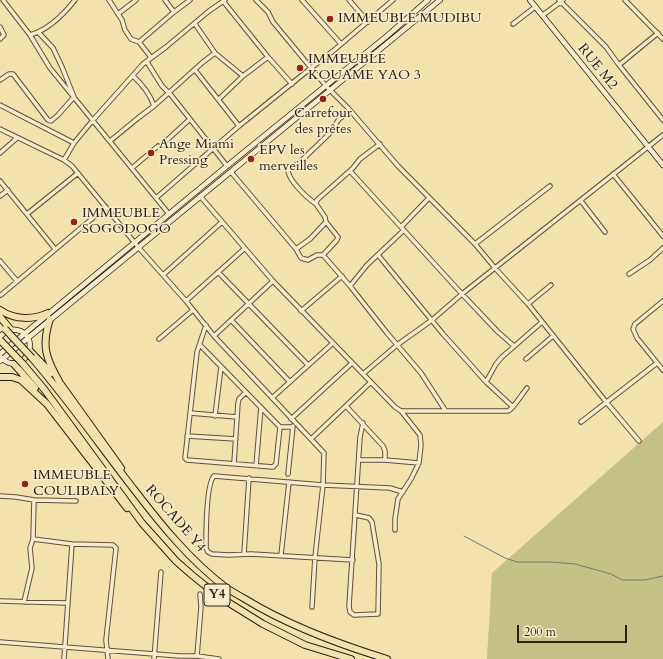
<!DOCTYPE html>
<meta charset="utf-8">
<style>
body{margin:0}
#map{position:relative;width:663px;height:659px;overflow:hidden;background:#f3e1ae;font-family:Cardo,serif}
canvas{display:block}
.scale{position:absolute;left:517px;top:625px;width:110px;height:18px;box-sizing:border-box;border:2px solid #2e2018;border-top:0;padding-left:5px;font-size:12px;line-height:14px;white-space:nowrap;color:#2e2018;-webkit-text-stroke:3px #f7ecca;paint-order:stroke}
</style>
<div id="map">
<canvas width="663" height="659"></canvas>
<div class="scale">200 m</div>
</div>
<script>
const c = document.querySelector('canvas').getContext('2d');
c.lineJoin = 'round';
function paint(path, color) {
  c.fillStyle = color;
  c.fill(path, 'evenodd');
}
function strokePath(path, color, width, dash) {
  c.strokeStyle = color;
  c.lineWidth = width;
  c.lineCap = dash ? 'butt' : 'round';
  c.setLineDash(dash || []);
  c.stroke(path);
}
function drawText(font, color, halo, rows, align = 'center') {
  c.font = font + ' Cardo,serif';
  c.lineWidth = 3;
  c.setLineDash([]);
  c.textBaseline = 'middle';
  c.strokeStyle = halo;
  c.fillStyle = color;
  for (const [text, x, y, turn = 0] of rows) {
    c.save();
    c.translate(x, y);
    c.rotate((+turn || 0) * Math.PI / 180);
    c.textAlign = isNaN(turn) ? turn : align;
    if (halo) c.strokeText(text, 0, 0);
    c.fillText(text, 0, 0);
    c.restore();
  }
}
paint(new Path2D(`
 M663,422V659H487L492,573Z`), '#c3c185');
strokePath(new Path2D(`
 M464,536L505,558L517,562H551L575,564L611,574L622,580H645L663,576`), '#747c77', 1);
const street = new Path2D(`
 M3,0L30,35L50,68L169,214
 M109,0L122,20L125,30L131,39L139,42
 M165,0L174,12
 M256,0L268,12L273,22L326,86L348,108L398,166L475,244L495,268L528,304L607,403L639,441
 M302,0L341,44
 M349,0L368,22
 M559,0L606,47L619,65L663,120
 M625,0L663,39
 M223,1L268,57L292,84
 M118,14L136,0
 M543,15L563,0
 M195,24L215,53L243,76
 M513,24L535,7
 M0,27L4,35L0,39
 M30,35C48,30 64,14 75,0
 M150,59V56L139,42L174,12L190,0
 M147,62L162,86L171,95L227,166
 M619,65L658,33
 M195,70L239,126
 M0,80L9,74H13L48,120L51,121L58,115L74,97L62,67L53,48L39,33
 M219,99L243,76L268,57
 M0,105L74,143
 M154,106L203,62L215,53
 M0,129L64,160L72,166L139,248L186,301L214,336L324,453L323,485L315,557L312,607
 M110,141L138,118L154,106C150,94 143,85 133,76
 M166,141L190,119
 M0,153L17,138
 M64,160L74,143L93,120L143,64L166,47L209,11L225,0
 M132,168L158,146
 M350,171L462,294L498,332L514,346
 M231,172L296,249L301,258L308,260L317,255H323L350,286L387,333L421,373L445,410
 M613,174L663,236
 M0,181L55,249
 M0,196L8,190
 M200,196L273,281L395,407L401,411H508C513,409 522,394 527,388
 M156,198L239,126L311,68L333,51L393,0
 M581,201L605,232
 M316,204C307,198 288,180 288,170L300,162L329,134L339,119L350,111
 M27,214L78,173
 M401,227L429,198
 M475,244L550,186
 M296,249L310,239L326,222L325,217L316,204L317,200L353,168L360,159L380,144
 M323,255L337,240L338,237L326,222
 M378,255L443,334L486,382
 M0,261L17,281
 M218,272L308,365
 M629,274L650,260L663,248
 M163,275L222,222
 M350,286L367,265L404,230
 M1,295L106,207
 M186,301L244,249
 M663,301L635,324L633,329L637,338L663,370
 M528,304L551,285
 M301,311L342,276
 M231,320L290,382
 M206,325L197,352L185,458L187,460L273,467L276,464L280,427
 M214,336L273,281
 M159,339L193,310
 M200,345L280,427H293
 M526,359L553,336
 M363,374L397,345L432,320L462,294L663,135
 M272,398L333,343
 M346,406L383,446L385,451V460
 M513,407L486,382L496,364L502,357L542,322
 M190,413L237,417
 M215,416L221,367
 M291,419L352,363
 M581,422L657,363
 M187,436L236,439
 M311,439L371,382
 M359,460H385L419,463
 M234,463L238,403L239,399L246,392
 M256,466L261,407
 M288,474L293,426
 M0,496L16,497L34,500L76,501
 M356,515L369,518L372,522L379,564L378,614L354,615L350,612L349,606L360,437L363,423
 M395,530V519L398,499L411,479L419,463L421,445L420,435L401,411
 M33,539L72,544
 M244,554L249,478
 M281,555L289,482
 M353,560L251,554L228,555L212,554L208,552L206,548C206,534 206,484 214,476L323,485L390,488L403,492
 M0,601L67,603
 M24,602L32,568L30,548L33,539L34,500
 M0,642L180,656H197L219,659
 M197,656L201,607L200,594
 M64,659L72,544L113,545L116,548L106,640L108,659
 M154,659L161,572`);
const secondary = new Path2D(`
 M530,0L663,165
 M0,337C4,332 10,329 17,330C43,335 25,379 1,358
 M0,354L227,166L387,36L428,0
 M0,361L440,0`);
const highway = new Path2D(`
 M0,310C15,320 33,320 48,313
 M0,317L11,330
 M50,319C41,346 46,359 60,383L121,468
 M30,351L51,373
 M32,358C69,401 101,447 136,492C162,526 190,560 225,587C231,591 238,595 245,599C289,626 338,644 387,659
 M14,364L35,388
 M23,364L44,389L142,523L176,561L192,575L218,596L263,624L305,645L351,659
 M0,377H12L21,380L47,404L127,508`);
strokePath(street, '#5f503e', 5.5);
strokePath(secondary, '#2e2018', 6);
strokePath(highway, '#2e2018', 8);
strokePath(street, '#f7ecca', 3.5);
strokePath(secondary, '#f7ecca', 4.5);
strokePath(highway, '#f3e1ae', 6);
const highwayBridge = new Path2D(`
 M5,329L32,358
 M0,340L23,364`);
strokePath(highwayBridge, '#2e2018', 8, []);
strokePath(highwayBridge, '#f3e1ae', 6);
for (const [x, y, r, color] of [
 [330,19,4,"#8f2418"],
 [300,68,4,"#8f2418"],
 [323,99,4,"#8f2418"],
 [151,153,4,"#8f2418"],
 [251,159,4,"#8f2418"],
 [74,222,4,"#8f2418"],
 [25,484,4,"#8f2418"]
]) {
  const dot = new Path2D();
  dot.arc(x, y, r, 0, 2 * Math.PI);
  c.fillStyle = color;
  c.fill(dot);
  strokePath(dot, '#f7ecca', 1.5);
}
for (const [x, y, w] of [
 [217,595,26]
]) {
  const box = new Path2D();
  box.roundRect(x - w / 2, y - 11, w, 22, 3);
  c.fillStyle = '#f7ecca';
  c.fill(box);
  strokePath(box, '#2e2018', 1);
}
drawText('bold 13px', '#2e2018', null, [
 ["Y4",217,595]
]);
drawText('14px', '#2e2018', '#f7ecca', [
 ["IMMEUBLE MUDIBU",338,19],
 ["IMMEUBLE",308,60],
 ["KOUAME YAO 3",308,76],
 ["Carrefour",323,114,"center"],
 ["des prêtes",323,130,"center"],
 ["Ange Miami",159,145],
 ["Pressing",159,161],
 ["EPV les",259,151],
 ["merveilles",259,167],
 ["IMMEUBLE",82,214],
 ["SOGODOGO",82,230],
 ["IMMEUBLE",33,476],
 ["COULIBALY",33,492]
], 'left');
drawText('14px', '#2e2018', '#f7ecca', [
 ["RUE M2",597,67,51],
 ["ROCADE Y4",175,519,49]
]);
</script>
